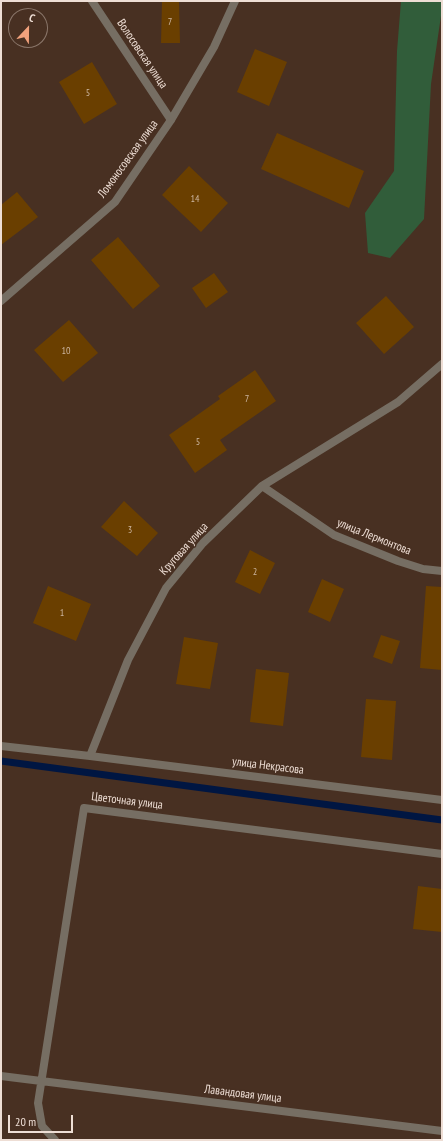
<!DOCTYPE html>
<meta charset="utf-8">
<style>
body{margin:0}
#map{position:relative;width:443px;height:1141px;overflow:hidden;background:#483022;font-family:"PT Sans Narrow",sans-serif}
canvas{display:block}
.frame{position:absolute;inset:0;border:2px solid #eeded5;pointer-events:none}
.north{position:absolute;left:8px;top:8px;width:40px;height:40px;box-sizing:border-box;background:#483022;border:1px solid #8a766a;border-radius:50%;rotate:22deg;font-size:11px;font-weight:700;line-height:16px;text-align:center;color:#eeded5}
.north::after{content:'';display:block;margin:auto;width:14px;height:18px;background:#f1a17c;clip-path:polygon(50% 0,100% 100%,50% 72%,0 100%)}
.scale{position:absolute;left:8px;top:1115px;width:65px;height:18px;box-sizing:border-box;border:2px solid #eeded5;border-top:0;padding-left:5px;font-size:12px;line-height:14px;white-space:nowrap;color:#eeded5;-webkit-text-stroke:3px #483022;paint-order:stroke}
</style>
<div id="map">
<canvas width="443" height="1141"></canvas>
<div class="frame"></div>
<div class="north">С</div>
<div class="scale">20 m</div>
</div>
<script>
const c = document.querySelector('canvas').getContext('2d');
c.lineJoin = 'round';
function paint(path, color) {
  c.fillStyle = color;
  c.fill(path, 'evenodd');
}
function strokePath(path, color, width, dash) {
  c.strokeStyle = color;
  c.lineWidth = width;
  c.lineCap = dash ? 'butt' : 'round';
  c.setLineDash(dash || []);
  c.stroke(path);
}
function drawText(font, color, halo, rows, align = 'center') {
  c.font = font + ' "PT Sans Narrow",sans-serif';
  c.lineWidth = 3;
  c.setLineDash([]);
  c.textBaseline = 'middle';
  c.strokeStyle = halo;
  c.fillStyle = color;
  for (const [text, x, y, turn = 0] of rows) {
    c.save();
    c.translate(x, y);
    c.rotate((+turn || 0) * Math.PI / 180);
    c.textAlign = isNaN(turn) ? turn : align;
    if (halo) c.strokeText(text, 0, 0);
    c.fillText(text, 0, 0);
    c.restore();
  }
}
paint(new Path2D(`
 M401,1H442V9L431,84L424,219L390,258L368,253L365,213L394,171L397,51Z`), '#315d3a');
strokePath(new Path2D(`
 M1,761L442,820`), '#001642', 7);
paint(new Path2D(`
 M162,1H179L180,43H161Z
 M255,49L287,62L269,106L237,92Z
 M92,62L117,104L84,124L59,82Z
 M277,133L364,171L349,208L261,169Z
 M189,166L228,203L201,232L162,195Z
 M17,192L38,217L1,245V205Z
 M118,237L160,286L133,309L91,260Z
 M214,273L228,292L206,308L192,288Z
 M386,296L414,327L384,354L356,323Z
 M69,320L98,353L63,382L34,350Z
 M255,370L276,401L220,440L227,450L195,473L169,435L220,399L218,396Z
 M124,501L158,533L137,556L101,527Z
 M250,550L275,563L260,594L235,582Z
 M322,579L344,589L330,622L308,612Z
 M48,586L91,604L76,641L33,623Z
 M426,586L442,587V670L420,668Z
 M381,635L400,641L392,664L373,657Z
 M184,637L218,643L210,689L176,684Z
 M256,669L289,673L283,726L250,722Z
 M366,699L396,701L392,760L361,757Z
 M418,886L442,889V932L413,929Z`), '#6a3f00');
strokePath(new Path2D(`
 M92,1L171,120
 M1,301L115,202L171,120L214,47L235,1
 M262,486L334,535L398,561L423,569L442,571
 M1,746L90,756L128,660L166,588L203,543L262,486L398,402L442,364
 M90,756L442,800
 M1,1076L442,1131
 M55,1140L42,1126L38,1103L84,808L442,854`), '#766e63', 8);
drawText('10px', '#cdb6a0', null, [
 ["7",170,22],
 ["5",88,93],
 ["14",195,199],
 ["10",66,351],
 ["7",247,399],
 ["5",198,442],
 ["3",130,530],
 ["2",255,572],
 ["1",62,613]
]);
drawText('12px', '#eeded5', '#483022', [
 ["Волосовская улица",142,54,56],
 ["Ломоносовская улица",128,159,-54],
 ["улица Лермонтова",374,537,22],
 ["Круговая улица",184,549,-48],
 ["улица Некрасова",268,766,7],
 ["Цветочная улица",127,801,7],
 ["Лавандовая улица",243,1094,7]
]);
</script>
